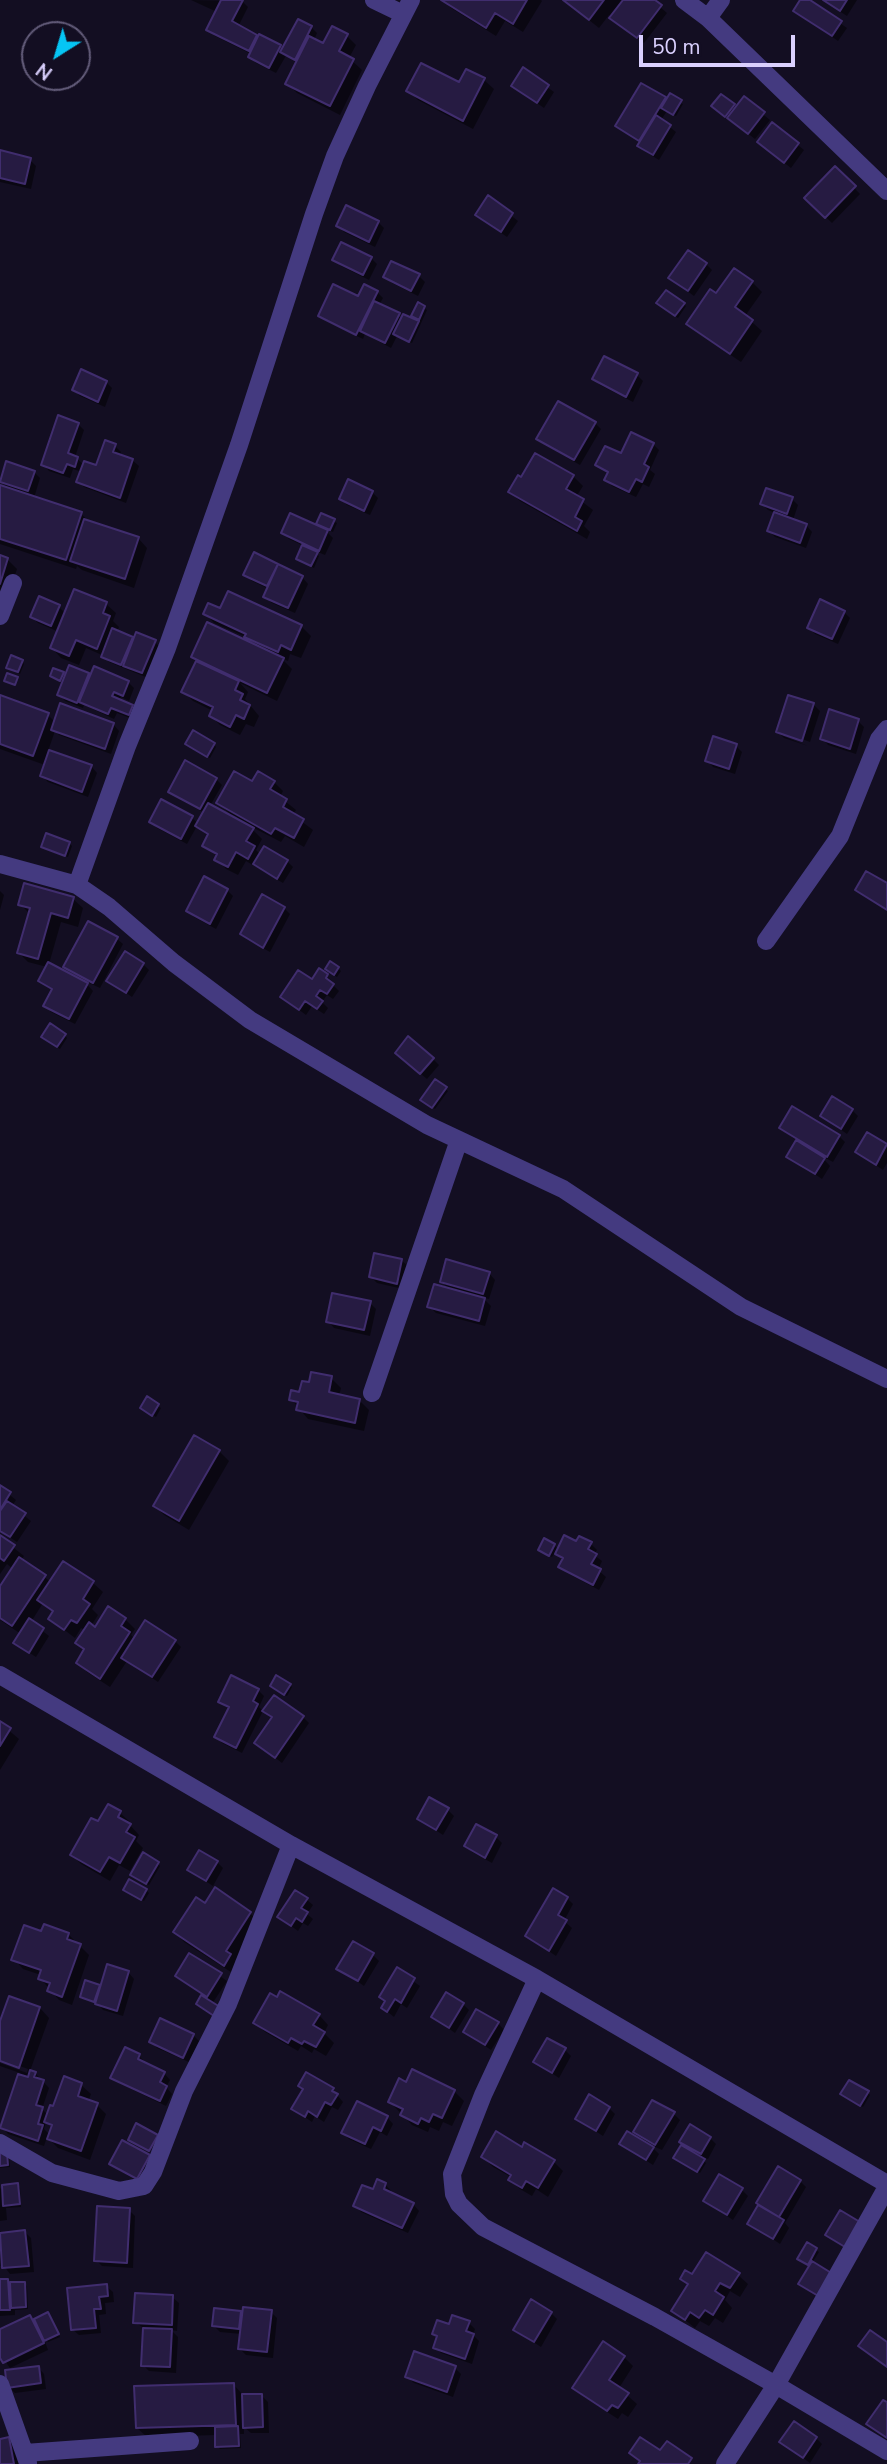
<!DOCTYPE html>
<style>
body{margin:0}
#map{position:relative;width:887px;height:2464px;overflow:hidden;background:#130e22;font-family:"Nunito Sans",sans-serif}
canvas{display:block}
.north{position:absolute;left:21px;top:21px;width:70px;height:70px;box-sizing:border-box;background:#130e22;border:2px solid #635c7a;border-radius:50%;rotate:217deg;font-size:19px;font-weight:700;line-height:28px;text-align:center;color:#dad0fe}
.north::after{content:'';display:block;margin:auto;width:24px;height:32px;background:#06c5f4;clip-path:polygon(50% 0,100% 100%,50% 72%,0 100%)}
.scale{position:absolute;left:639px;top:35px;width:156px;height:32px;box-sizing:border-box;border:4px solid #dad0fe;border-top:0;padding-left:9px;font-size:21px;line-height:24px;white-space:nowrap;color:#dad0fe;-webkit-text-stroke:5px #130e22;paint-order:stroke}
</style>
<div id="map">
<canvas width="887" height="2464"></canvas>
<div class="north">N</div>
<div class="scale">50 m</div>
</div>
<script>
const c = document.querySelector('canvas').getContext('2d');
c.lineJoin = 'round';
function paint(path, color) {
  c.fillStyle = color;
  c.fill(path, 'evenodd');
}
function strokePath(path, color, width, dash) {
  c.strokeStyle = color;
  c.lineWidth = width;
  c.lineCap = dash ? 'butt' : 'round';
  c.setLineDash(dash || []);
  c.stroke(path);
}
paint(new Path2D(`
 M191,0L242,1L248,7L238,27L283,50L311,27L317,33L314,40L324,45L346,35L356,45L349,58L362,70L340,115L297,93L287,83L303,62L287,54L276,73L256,63L250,57L251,54L215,36L208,29L217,12Z
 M443,0H541L542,1L523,32L505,21L496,36L451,8Z
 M564,0H652L667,13L644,43L609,15L599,28Z
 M802,0H807L847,28L838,41L795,11Z
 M822,0H857L847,16Z
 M523,70L554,92L544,108L513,86Z
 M484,80L494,89L473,129L418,100L409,91Z
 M665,99L683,104L676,116L667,111L661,120L676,132L659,160L646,152L639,146L641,143L617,126Z
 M744,99L770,120L755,139L716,109L734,105L737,108Z
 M772,124L804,150L791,168L765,148Z
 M0,152L30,160L36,166L31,189L0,182Z
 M835,168L860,194L832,223L806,198Z
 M489,198L518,221L507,237L483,220Z
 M378,222L384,228L375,247L344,232L338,225Z
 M371,258L377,264L369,280L341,266L335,260Z
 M706,264L712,270L694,296L670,278Z
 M419,276L425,282L418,296L392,283L385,277Z
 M752,282L762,292L745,316L762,331L741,362L698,333L689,323Z
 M377,292L383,298L379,305L403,319H411L419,305L427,310L412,343L397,336L391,348L365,334L363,339L326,321L320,315Z
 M684,304L686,306L678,318L661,305Z
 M637,375L643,381L633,402L600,385L594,379Z
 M106,382L112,388L105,407L80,396L74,390Z
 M595,423L601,429L580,465L545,445L538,439Z
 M78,424L84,430L75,457L84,465L97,467L115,446L121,452L120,456L132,460L139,466L126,503L84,487L78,481L82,472L73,469L70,478L49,471L43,464Z
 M653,444L659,450L650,470L655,474L649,487L643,484L636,497L612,486L606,479L609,474L597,465Z
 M34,472L40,478L34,498L81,514L90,522L138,538L147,548L134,588L82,570L77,566L76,569L0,544V487L10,490L1,482Z
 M573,476L583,486L576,497L593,510L584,526L590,532L587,539L520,501L510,492Z
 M372,492L378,498L370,515L347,505L341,499Z
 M792,499L798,505L793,520L806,525L812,532L806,548L775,537L769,531L775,513L768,510L762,504Z
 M322,515L337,523L333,532L322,527L333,538L325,555L313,550L319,556L314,568L298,559L304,546L289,539L283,533L325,531L318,523Z
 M254,555L302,577L308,584L295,613L272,603L265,597L269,589L252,581L245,575Z
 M0,557L7,559L17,569L6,603L0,601Z
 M106,604L116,613L113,621L119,627L117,632L135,641L155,642L161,648L148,678L109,662L102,655L86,648L79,665L61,658L52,648L59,632L38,623L32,617L59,607L66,614Z
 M221,610L301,626L311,636L301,658L290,654L288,661L281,658L292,669L277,701L240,683L248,692L245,699L259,716L254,727L246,724L240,735L220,725L211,716L213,711L193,701L183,691L198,661L194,656L257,647L248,638L214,623L205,613Z
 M844,612L850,618L838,644L815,634L809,628Z
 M22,661L24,664L20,674L8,667Z
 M63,674L66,677L88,674L91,677L128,682L134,688L129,701L121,697L119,701L132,706L138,713L135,720L117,713L114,719L84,705L83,708L65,701L59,694L64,682L52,676Z
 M0,697L48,715L55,722L113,724L119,731L111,754L59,735L55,731L48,751L91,766L97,773L88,797L48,782L42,776L45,765L0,749Z
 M789,697L814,705L820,711L810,742L783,732V736L808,746L784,738L778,732Z
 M858,721L864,727L856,754L828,745L822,738Z
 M214,744L216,747L210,758L189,746Z
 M736,746L742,752L735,774L713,767L707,760Z
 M216,779L222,785L210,806L233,817L218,802L253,784L274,782L283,791L280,797L296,810L293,815L313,830L304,847L285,836L281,842L248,825L262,839L256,850L261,855L287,861L293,867L283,883L246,861L238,875L226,869L217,859L218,857L204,845L209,837L197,826L187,844L157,828L151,821L162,801L192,818L199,824L205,813L177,798L170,791Z
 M69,843L72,846L68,857L43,847Z
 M227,890L233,896L216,929L194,917L188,911Z
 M0,891L4,895L0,910Z
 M73,899L83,908L78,927L61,922L49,964L76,978L65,967L116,938L123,944L100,988L83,980L93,991L75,1024L51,1012L45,1006L53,990L40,980L47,967L28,962L19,953L30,914L20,904Z
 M284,908L290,914L270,952L248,940L242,934Z
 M143,964L149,970L132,997L108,980Z
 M338,968L341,971L337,977L329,972Z
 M320,970L333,982L332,984L339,991L333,999L327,995L322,1002L328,1008L324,1014L312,1006L306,1015L282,997L312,981Z
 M65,1035L67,1038L60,1049L45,1039Z
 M403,1059H433L439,1065L427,1079Z
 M445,1089L448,1091L435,1109L425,1102Z
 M852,1110L858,1116L847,1134L822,1116Z
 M781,1128L839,1136L845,1142L833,1162L820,1155L830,1166L822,1179L788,1156L798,1140Z
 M868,1134L887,1146V1163L883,1170L857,1152Z
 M401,1260L408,1266L403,1289L377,1283L371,1277Z
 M489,1273L495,1280L489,1299L482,1297L491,1306L485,1326L436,1313L429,1306L450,1290L442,1282Z
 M370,1303L376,1309L370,1336L334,1328L328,1321Z
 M331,1378L341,1388L339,1396L359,1400L369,1410L364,1431L308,1419L291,1399L301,1394L310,1384Z
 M147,1399L161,1408L156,1417L145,1411Z
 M219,1451L229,1461L189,1530L164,1515L155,1506Z
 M0,1487L16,1500L12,1506L31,1521L17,1542L0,1531Z
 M0,1537L24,1556L21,1560L51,1582L63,1563L93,1583L103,1592L92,1609L98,1615L91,1626L96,1629L125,1619L135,1629L131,1635L135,1639L175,1641L181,1647L158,1682L127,1661L110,1687L87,1672L78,1662L85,1651L78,1643L86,1631L81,1628L75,1638L50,1619L54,1613L43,1603L31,1622L49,1636L36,1657L22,1648L16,1642L21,1634L0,1620V1589L13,1569L7,1564L0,1574Z
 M577,1543L591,1544L597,1550L594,1555L602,1561L598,1570L606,1577L599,1590L567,1573L560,1567L564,1560L555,1552L552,1557L542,1552L554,1545L559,1550Z
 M290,1685L292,1687L287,1696L274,1688Z
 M258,1690L264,1696L259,1707L263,1711L242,1753L222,1743L216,1736L230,1709L220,1702Z
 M265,1710L303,1717L309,1723L282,1763L256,1743L273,1718Z
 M0,1723L19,1739L0,1770Z
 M109,1807L120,1813L130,1822L129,1824L139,1835L136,1841L143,1848L130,1871L119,1865L110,1881L81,1864L72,1855L99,1824Z
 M448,1810L454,1816L443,1835L419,1819Z
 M496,1837L502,1843L492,1863L472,1852L466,1846Z
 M217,1862L223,1868L213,1886L189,1870Z
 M157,1863L160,1866L149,1885L135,1877Z
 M146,1890L149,1893L144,1901L128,1892Z
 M216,1890L250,1913L260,1923L235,1961L240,1965L234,1974L184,1942L175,1932L205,1905Z
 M567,1898L573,1904L564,1921L572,1928L556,1956L527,1936Z
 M306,1899L313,1905L307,1914L313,1919L308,1926L303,1923L298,1931L279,1917Z
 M43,1933L68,1934L89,1955L72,2005L59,2000L40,1978L41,1975L23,1969L14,1959Z
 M190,1955L227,1981L212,2004H198L203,1995L177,1976Z
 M373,1955L379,1961L364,1986L339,1968Z
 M397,1970L420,1986L407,2008L401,2004L394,2017L383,2008Z
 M128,1972L134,1979L123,2016L103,2010L97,2003L82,1996L99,1986L102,1989Z
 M463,2004L469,2010L455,2033L433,2017Z
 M40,2008L49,2018L30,2071L35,2073L49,2088L42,2109L48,2115L81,2085L91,2094L88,2102L97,2105L106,2114L90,2160L58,2148L47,2137L44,2146L8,2134L2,2127L20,2073L0,2066V2063L27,2073L28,2069L0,2059V2026ZM46,2122L53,2128L50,2135L44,2129Z
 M319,2015L328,2025L324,2033L334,2043L326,2056L314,2049L312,2053L301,2046L298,2051L265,2032L255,2023Z
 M498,2023L504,2030L491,2050L465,2032Z
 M193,2035L199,2041L189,2062L157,2048L151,2041Z
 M565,2050L571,2056L559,2078L535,2062Z
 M139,2056L145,2062L144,2064L164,2073L170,2080L166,2087L172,2094L166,2106L119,2083L113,2077Z
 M413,2072L454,2091L464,2101L452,2126L443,2122L439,2131L430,2127L428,2132L412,2125L390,2102L407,2084Z
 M333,2090L343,2102L338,2110L332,2107L324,2122L315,2116L312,2122L293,2109Z
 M868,2093L870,2095L863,2107L845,2097Z
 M609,2108L615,2114L603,2136L577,2119Z
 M674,2114L680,2120L662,2150L649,2144L659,2154L653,2165L621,2144L645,2142L635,2132Z
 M387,2117L393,2124L387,2136L380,2132L371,2149L349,2139L343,2133Z
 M710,2138L716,2144L708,2159L699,2156L706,2163L700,2173L678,2160L691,2151L681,2141Z
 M123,2142L149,2157L155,2163L143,2184L118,2170L111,2164Z
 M522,2149L553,2161L563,2171L548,2197L536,2189L532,2196L520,2189L510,2179L511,2177L493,2167L483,2157Z
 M0,2155L9,2157L10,2167L0,2168Z
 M800,2181L806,2187L785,2223L789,2228L780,2244L749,2223L760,2205Z
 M385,2184L391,2191L390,2194L413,2204L419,2211L408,2233L361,2212L355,2205Z
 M17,2185L20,2188L21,2207L6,2208L7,2220L0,2221V2188L4,2191Z
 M742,2190L748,2196L733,2220L705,2201Z
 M129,2210L135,2216L133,2268L102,2266L96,2260Z
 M0,2231L3,2234L25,2232L31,2238L34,2272L10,2274L4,2266H0Z
 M808,2245L819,2252L812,2263L826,2301L800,2283L811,2266L802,2261Z
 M738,2275L748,2284L740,2297L730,2291L725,2300L732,2308L723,2323L715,2318L709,2326L700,2321L695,2328L673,2310L689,2286L682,2279Z
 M7,2280L11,2284L24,2283L27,2286L28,2309L15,2310V2315L0,2316V2281Z
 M106,2286L113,2292L114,2302L105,2303L106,2314L99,2315L101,2333L79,2335L72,2329Z
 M172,2297L179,2303L177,2331L171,2330L178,2337L176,2373L149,2371L143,2365L145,2329L135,2322Z
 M216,2310L244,2313L271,2312L277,2318L273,2358L246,2355L240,2349L242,2334L220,2332L214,2326Z
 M551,2313L557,2319L541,2347L515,2330Z
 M48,2314L60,2337L48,2342L43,2336L48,2350L10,2368L0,2354V2331L29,2317L34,2321Z
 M469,2323L475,2329L473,2335L479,2341L472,2364L441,2353L435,2347L438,2338L434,2334L450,2327Z
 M624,2357L633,2366L619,2388L637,2404L628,2417L622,2413L618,2419L584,2397L574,2388Z
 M38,2367L44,2374L46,2389L15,2393L9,2387Z
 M455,2368L461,2374L453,2397L414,2383L407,2377Z
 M234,2385L243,2395H261L268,2402L269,2433H251L244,2427V2434H240L241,2448L220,2449L217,2446V2435L147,2437L137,2428Z
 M816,2438L822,2444L810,2463L781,2442Z
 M9,2439L18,2449L21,2464H0V2441Z`), '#0007');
const building = new Path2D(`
 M221,0H243L232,21L257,35L249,51L206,30Z
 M441,0H527L513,24L495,13L486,28Z
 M563,0H604L589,20Z
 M623,0H655L662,5L637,38L609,18Z
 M800,0H810L842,21L832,36L793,11Z
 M823,0H847L840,11Z
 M298,19L312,26L295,60L280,52Z
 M332,26L348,34L339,51L354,59L330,106L285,84L309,36L323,43Z
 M259,34L281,45L269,68L248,57Z
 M421,63L459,82L466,69L485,78L463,121L406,91Z
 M523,67L549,85L537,103L511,86Z
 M641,83L666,97L639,141L615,126Z
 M670,93L682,100L673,115L661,108Z
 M721,94L735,104L725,117L711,106Z
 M744,96L765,112L748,134L727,118Z
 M656,115L671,125L653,155L637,146Z
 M772,122L799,143L784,163L757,142Z
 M0,150L31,158L25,184L0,178Z
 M835,166L856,186L825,218L804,198Z
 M488,195L513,213L501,232L475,215Z
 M346,205L379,221L369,242L336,226Z
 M341,242L372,257L363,275L332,260Z
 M688,250L707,263L688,291L668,278Z
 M391,261L420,274L411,291L383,277Z
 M734,268L753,281L735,307L753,320L730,354L686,324L710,289L716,293Z
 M333,284L358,296L364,284L378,291L356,335L318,316Z
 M666,290L685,303L675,316L656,303Z
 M374,301L400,313L385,343L360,331Z
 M418,302L425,306L419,320L411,316Z
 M403,314L419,321L409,342L393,334Z
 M604,356L638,373L626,397L592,379Z
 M81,369L107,381L98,402L72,390Z
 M558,401L596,422L574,460L536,439Z
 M58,415L79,423L68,453L78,457L75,467L67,464L63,473L41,465Z
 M631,432L654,443L644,464L649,467L642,482L636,479L629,492L604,480L608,472L595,465L605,446L621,453Z
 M105,440L116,444L113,452L133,459L120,498L76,482L84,461L96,465Z
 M535,453L574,475L566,489L584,499L575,517L582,521L577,531L508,492L518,475L521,477Z
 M6,461L35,471L28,491L0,482Z
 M348,479L373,491L364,511L339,499Z
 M0,485L82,512L66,560L0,539Z
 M766,488L793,497L787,514L760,504Z
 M774,512L807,524L800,543L767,531Z
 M290,513L328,530L319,551L281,533Z
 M321,513L335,519L330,530L316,524Z
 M84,519L139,537L125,579L70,561Z
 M302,545L318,552L311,566L296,559Z
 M254,552L278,564L267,586L243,575Z
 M0,555L8,558L0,584Z
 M278,564L303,576L288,608L263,597Z
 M74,589L107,602L103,613L110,616L97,649L76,640L69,656L50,648Z
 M228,591L302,625L291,650L281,645L278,652L244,637L246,634L203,614L208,603L220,608Z
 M39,596L60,605L51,626L30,617Z
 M820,599L845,611L832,639L807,628Z
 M207,622L284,658L267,693L191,657Z
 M112,628L133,637L121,665L101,657Z
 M136,632L156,640L142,673L123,666Z
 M11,655L23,660L18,672L6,668Z
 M196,661L239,681L235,690L243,694L240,700L250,705L244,719L236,715L230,727L209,716L213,707L181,692Z
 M69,665L89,673L77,703L57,695Z
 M94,666L129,681L123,696L114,692L112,696L133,705L129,715L111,708L108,714L79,702Z
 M53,668L64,672L60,681L50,676Z
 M7,673L18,677L15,685L4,681Z
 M0,695L49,713L33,756L0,744Z
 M788,695L814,703L802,741L776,732Z
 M60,703L114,723L105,749L51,730Z
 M829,709L859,719L850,749L820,739Z
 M193,730L215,743L207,757L185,744Z
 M713,736L737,744L729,769L705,761Z
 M49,750L92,765L82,792L40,776Z
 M185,760L217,778L200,809L168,792Z
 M234,771L252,781L258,771L275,781L270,789L287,799L283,807L304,819L294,838L275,828L271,834L216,803Z
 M161,799L193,816L181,839L149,822Z
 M208,803L254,828L246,841L255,846L248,859L236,852L228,867L214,860L217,854L202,846L208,834L195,826Z
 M46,833L70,842L65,856L41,847Z
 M264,846L288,860L277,879L253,864Z
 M866,871L887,883V910L855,890Z
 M204,876L228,889L210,924L186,911Z
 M24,883L74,897L68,918L51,913L38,959L17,953L30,908L18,905Z
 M262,894L285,907L263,948L240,934Z
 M88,921L118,937L93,983L63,967Z
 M125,951L144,963L126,993L106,981Z
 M330,961L339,967L334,975L325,969Z
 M48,962L88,983L69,1019L43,1006L52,989L38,981Z
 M319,968L328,974L326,978L334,984L327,994L320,990L316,996L323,1001L317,1009L305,1001L299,1010L280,997L298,970L312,979Z
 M50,1023L66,1034L57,1047L41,1037Z
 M408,1036L434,1058L420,1074L395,1053Z
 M435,1079L447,1087L432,1108L420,1100Z
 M832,1096L853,1109L841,1129L820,1116Z
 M792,1106L840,1135L827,1157L779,1128Z
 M867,1132L887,1144L876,1165L855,1152Z
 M796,1140L825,1158L815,1174L786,1157Z
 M374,1253L402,1259L397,1284L369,1277Z
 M446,1259L490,1272L483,1294L440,1282Z
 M434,1284L485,1298L479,1321L427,1307Z
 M332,1293L371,1301L364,1330L326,1322Z
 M311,1372L332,1376L329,1392L360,1399L355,1423L296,1410L298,1402L289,1400L291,1390L299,1392L302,1381L309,1382Z
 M147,1396L159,1404L152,1416L140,1408Z
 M194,1435L220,1450L179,1521L153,1506Z
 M0,1485L11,1492L0,1510Z
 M7,1501L26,1513L10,1537L0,1531V1511Z
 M0,1535L15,1545L4,1561L0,1558Z
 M564,1535L576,1541L579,1536L592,1542L588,1549L597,1554L591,1564L601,1569L593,1585L558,1567L563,1558L555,1554Z
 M544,1538L555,1544L549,1556L538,1550Z
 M19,1557L46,1575L12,1626L0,1618V1586Z
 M63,1561L94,1581L83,1599L90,1604L77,1623L71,1620L64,1630L48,1619L53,1611L37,1600Z
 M108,1606L126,1618L121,1626L130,1632L100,1679L76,1663L84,1649L75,1643L89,1622L95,1627Z
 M29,1618L44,1628L29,1653L13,1643Z
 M145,1620L176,1640L152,1677L121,1658Z
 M231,1675L259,1689L253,1701L258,1704L236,1748L214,1737L229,1707L218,1702Z
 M276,1675L291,1684L284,1695L270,1686Z
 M274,1695L304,1716L275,1758L254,1743L272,1717L262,1711Z
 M0,1721L11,1728L0,1746Z
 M429,1797L449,1808L436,1830L417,1819Z
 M108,1804L121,1811L118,1817L131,1824L126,1832L135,1837L120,1863L109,1857L100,1872L70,1855L91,1818L98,1821Z
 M476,1824L497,1835L485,1858L464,1846Z
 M199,1850L218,1861L206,1881L187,1870Z
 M143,1852L159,1862L146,1884L130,1875Z
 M129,1879L147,1889L141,1900L123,1890Z
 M215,1887L251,1912L226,1951L231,1954L224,1966L173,1932L196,1897L205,1903Z
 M553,1888L568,1897L558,1915L567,1920L549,1951L525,1936Z
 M295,1890L308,1898L301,1908L308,1912L302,1922L296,1918L291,1926L277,1917Z
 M44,1924L69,1933L67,1939L81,1944L62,1997L47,1991L50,1983L38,1979L41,1970L11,1960L24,1925L41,1931Z
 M353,1941L374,1953L358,1981L336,1969Z
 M189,1953L222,1973L207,1997L175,1976Z
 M107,1964L129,1971L117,2011L95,2004Z
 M397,1967L415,1978L401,2003L395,1999L387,2012L381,2008L385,2001L379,1997Z
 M85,1980L100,1985L94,2002L80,1997Z
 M280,1991L320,2014L313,2025L325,2032L316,2047L304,2041L302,2044L291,2038L288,2043L253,2023L270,1993L277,1997Z
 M446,1992L464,2003L449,2028L431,2017Z
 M201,1995L220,2007L214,2016L196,2004Z
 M9,1996L40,2007L19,2068L0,2061V2021Z
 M476,2009L499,2022L485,2045L463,2032Z
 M160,2018L194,2034L183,2058L149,2042Z
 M547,2038L566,2048L552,2073L533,2062Z
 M125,2047L140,2054L138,2059L165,2072L160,2082L167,2086L160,2101L110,2078Z
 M412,2069L455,2090L442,2118L433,2114L429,2122L421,2118L418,2124L400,2115L403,2109L388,2102L399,2078L406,2082Z
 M30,2070L36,2072L34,2077L44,2080L36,2105L43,2107L38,2124L43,2125L38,2141L0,2128L18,2074L28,2077Z
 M306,2072L334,2088L332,2091L338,2094L331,2105L325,2102L317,2117L308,2111L305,2117L291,2109L303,2089L298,2086Z
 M64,2076L82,2083L78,2096L98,2103L81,2151L47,2139L52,2125L44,2122L50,2105L53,2106Z
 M849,2080L869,2091L860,2106L840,2094Z
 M589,2094L610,2107L596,2131L575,2119Z
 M652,2100L675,2112L655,2145L633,2132Z
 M357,2101L388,2116L381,2131L373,2127L365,2144L341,2133Z
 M136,2123L158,2135L149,2151L128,2140Z
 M690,2124L711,2137L701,2154L679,2142Z
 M496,2131L522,2147L524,2142L555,2160L538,2188L526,2181L522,2188L508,2180L511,2175L481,2157Z
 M627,2131L654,2147L646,2160L619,2144Z
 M122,2140L150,2155L137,2179L109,2164Z
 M681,2145L705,2159L697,2172L673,2158Z
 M0,2153H7L8,2165L0,2166Z
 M778,2166L801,2180L779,2217L756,2203Z
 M719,2174L743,2188L727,2215L703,2201Z
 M377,2179L386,2183L384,2189L414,2203L402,2228L353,2206L362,2185L373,2189Z
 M18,2183L20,2204L3,2206L2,2185Z
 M758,2205L784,2220L773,2239L747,2224Z
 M97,2206L130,2208L127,2263L94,2261Z
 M840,2210L865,2225L850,2250L825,2235Z
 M25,2230L29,2266L2,2268L0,2233Z
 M807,2242L817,2248L808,2265L797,2259Z
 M706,2252L740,2273L730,2288L720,2283L715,2291L724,2297L713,2315L705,2310L699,2318L690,2312L685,2320L671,2311L688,2284L680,2279L685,2270L692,2274Z
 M812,2261L833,2274L820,2297L798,2284Z
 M0,2279H8L10,2310H0Z
 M10,2282H25L26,2307L11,2308Z
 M107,2284L108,2296L99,2297L101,2309H94L96,2328L71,2330L67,2288Z
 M135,2293L173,2295L172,2325L133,2323Z
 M531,2299L552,2312L534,2342L513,2330Z
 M243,2307L272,2310L267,2352L238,2349Z
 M214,2308L241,2311L239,2329L212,2326Z
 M48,2312L59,2334L44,2341L34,2319Z
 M30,2315L44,2343L3,2363L0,2358V2329Z
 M452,2315L470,2321L466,2331L474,2334L465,2359L433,2348L437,2336L432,2334L437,2320L449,2324Z
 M143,2328L172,2329L170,2367L141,2366Z
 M870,2330L887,2342V2367L858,2346Z
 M603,2341L625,2356L609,2380L629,2393L618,2408L612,2405L607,2411L572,2388Z
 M414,2351L456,2366L447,2392L405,2377Z
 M39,2366L41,2383L7,2388L5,2370Z
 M234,2383L236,2425L136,2428L134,2386Z
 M242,2394H262L263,2427L243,2428Z
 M883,2400L887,2402V2438L866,2424Z
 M794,2421L817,2437L803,2458L779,2442Z
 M238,2426L239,2446L215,2447V2427Z
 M9,2437L14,2464H0V2439Z
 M640,2437L660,2450L667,2441L692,2458L688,2464H638L640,2461L629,2453Z`);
paint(building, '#261b42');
strokePath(building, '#402d6e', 2);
strokePath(new Path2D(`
 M374,0L403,14
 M684,0L708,18L887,191
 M708,18L721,0
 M0,616L13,583
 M0,864L77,885L127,746L167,648L239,445L314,214L335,156L367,86L411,0
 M77,885L109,907L174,963L250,1020L427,1125L563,1189L741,1307L887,1379
 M766,941L840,836L879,739L887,729
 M372,1393L459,1140
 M0,1675L291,1845L537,1979L887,2184
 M537,1979L483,2095L452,2174L454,2194L459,2204L483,2227L655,2317L776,2385L887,2451
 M0,2143L52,2173L119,2191L144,2186L153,2172L184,2091L228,2004L291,1845
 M0,2384L28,2463
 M25,2453L190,2441
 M725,2464L776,2385L887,2187`), '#443a80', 18);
</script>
